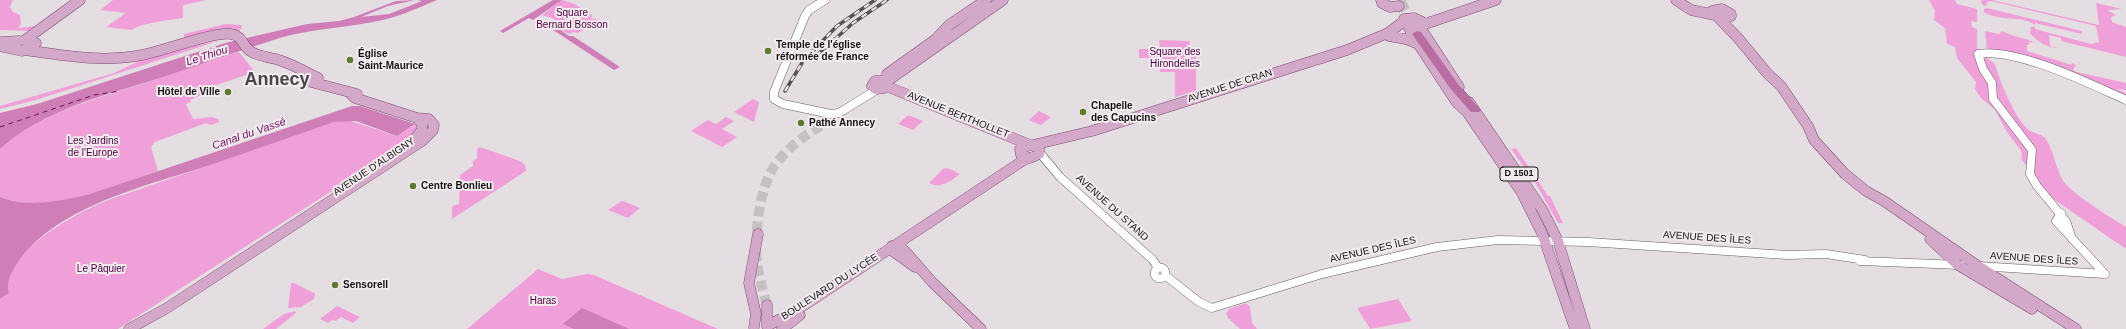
<!DOCTYPE html>
<meta charset="utf-8">
<style>
body{margin:0}
canvas{display:block;background:#e4dee2}
</style>
<canvas width="2126" height="329"></canvas>
<script>
const c = document.querySelector('canvas').getContext('2d');
c.lineJoin = 'round';
function paint(path, color) {
  c.fillStyle = color;
  c.fill(path, 'evenodd');
}
function strokePath(path, color, width, dash) {
  c.strokeStyle = color;
  c.lineWidth = width;
  c.lineCap = dash ? 'butt' : 'round';
  c.setLineDash(dash || []);
  c.stroke(path);
}
function drawText(font, color, halo, rows, align = 'center') {
  c.font = font + ' Helvetica,sans-serif';
  c.lineWidth = 4;
  c.setLineDash([]);
  c.textBaseline = 'middle';
  c.strokeStyle = halo;
  c.fillStyle = color;
  for (const [text, x, y, turn = 0] of rows) {
    c.save();
    c.translate(x, y);
    c.rotate((+turn || 0) * Math.PI / 180);
    c.textAlign = isNaN(turn) ? turn : align;
    if (halo) c.strokeText(text, 0, 0);
    c.fillText(text, 0, 0);
    c.restore();
  }
}
paint(new Path2D(`
 M0,0H13L10,7L13,12L20,15L21,24L18,28L36,26L28,31L0,30Z
 M113,0H207L183,5V18C171,20 140,23 132,30L106,27L126,13L100,10Z
 M562,0L575,4L593,16L590,18L599,20L578,33L573,32L569,34L555,27L560,24L552,18L542,15Z
 M1955,0L1957,4L1977,9V22L1971,21L1972,27L1977,29V50L1995,64C1999,80 2016,121 2030,131C2034,133 2040,134 2044,137C2053,146 2056,171 2064,182C2076,197 2109,216 2126,227V249L2052,198L2021,159L2022,152L2007,132L1995,110L1981,98L1975,89L1976,82L1957,58L1955,47L1947,44L1945,28L1934,20L1935,11L1929,0Z
 M1982,0H1992L2099,25L2096,3L2122,9L2107,10L2116,15L2111,17L2112,22L2126,27V57L2061,41V38L2049,35L2050,46L2059,48C2049,48 2037,42 2030,33L2031,27H2035V29L2091,44L2099,42L2096,26L1991,1L1987,2L1986,6L1983,5L1981,2Z
 M1987,8L2082,31V34L2035,23V25C2023,15 1999,22 1984,12V9Z
 M226,24L241,25L242,28L239,31L184,40V34Z
 M1985,31L1999,34L2002,31C2012,37 2025,37 2035,43L2029,42V45L2027,44V51L2072,65V63L2076,65L2073,70L2077,72L2126,83V90L2117,89L2126,93V97L2056,67L1987,49Z
 M221,40L36,100L0,109V106L114,73L147,57Z
 M1159,40L1190,41L1189,51H1196V91L1175,97V72H1160V58H1139V49H1160Z
 M239,52L255,72L205,89L206,93L190,100L191,102L186,104L193,119L212,117L218,119L219,122L211,125L206,123L155,142L151,147L158,171C109,188 52,215 0,197V149C36,116 83,103 129,88C165,76 202,64 239,52Z
 M753,99L759,102L754,122L734,112Z
 M1039,111L1051,117L1041,125L1029,120Z
 M908,115L923,121L913,130L898,124Z
 M726,117L734,121L722,129L737,137L722,147L691,131L708,120L716,124Z
 M348,120L397,136L418,123V128L409,141L118,329H0V299L9,293C0,252 81,210 111,199L334,122Z
 M480,147L520,161L525,165L526,171L452,219V206L459,204L460,175L473,166V161L477,158V149Z
 M1516,148L1548,196H1550L1563,223H1558L1536,184L1511,149Z
 M944,168L950,169L960,174C950,182 940,189 929,183Z
 M622,201H623L640,208L628,218L608,210Z
 M538,269L562,279L587,274L594,275L718,329H467Z
 M291,283H294L312,292L315,293L314,299L301,307L288,308Z
 M1398,299L1412,321L1370,329L1357,308Z
 M1246,303L1250,307L1252,323L1257,329H1240L1228,318L1226,313L1229,309Z
 M337,306L360,317L353,323L341,317L336,321L332,320L328,323L320,319Z
 M295,311L296,313L276,329H263L284,314Z`), '#f0a0d9');
paint(new Path2D(`
 M415,0L388,6L361,17L389,14L422,1L417,0H437C416,9 396,18 373,22C343,28 312,29 283,37C244,49 203,64 163,77C107,95 44,109 0,149V113L37,104L225,43L307,24L339,21L354,17L396,1Z
 M553,0H562L533,20L529,18L503,33L500,31Z
 M558,28L569,36H573L620,67L614,70L553,30Z
 M352,106H360L415,124L397,136L356,121L334,122C294,136 254,150 213,164C150,185 58,205 18,262C11,272 6,282 9,293L0,299V197C29,208 61,201 90,194Z
 M582,308L629,329H574L563,324Z`), '#cf7eb8');
strokePath(new Path2D(`
 M0,127L94,95L120,91`), '#720e5e', 1, [5, 4]);
strokePath(new Path2D(`
 M767,305C763,291 759,277 757,263C754,236 759,188 775,165C792,141 821,126 844,110`), '#c5c0c3', 10, [10, 5]);
strokePath(new Path2D(`
 M1399,0L1413,27`), '#c5c0c3', 12, [12, 6]);
const minor = new Path2D(`
 M825,0L809,10L805,16L774,92V99L783,104L831,114L839,113L878,89
 M1040,153L1060,177L1153,260L1158,268
 M2061,213L2056,221L2105,274
 M2072,239L2066,221L2037,186L2030,174L2032,150L1993,99L1992,83L1983,69L1978,54C2016,47 2090,84 2126,100
 M1860,261L1961,265
 M1978,266L2105,274
 M1154.5 273a5.5 5.5 0 1 1 11 0a5.5 5.5 0 1 1-11 0Z
 M1166,276L1199,302L1212,308L1322,274L1437,247L1498,240L1588,242L1787,255L1826,254L1865,260`);
const major = new Path2D(`
 M1381,0L1382,3L1390,7L1399,6
 M1676,0L1691,10L1715,15
 M1717,16L1725,18L1731,16V14L1722,9L1712,11L1738,38L1767,73L1781,86L1808,126L1814,140L1845,174L1866,191L1884,201L1978,266L2076,329
 M1404,19L1414,18L1422,22V25
 M1409,27L1411,33L1457,103L1467,112L1522,193L1542,233L1575,329
 M1420,27L1459,87
 M1413,28L1496,0
 M1389,36L1406,39L1418,44
 M25,40L80,0
 M0,42L19,41
 M0,46L22,51L36,43
 M24,50C65,55 100,63 142,55C164,51 211,32 231,34C243,36 242,45 250,51C259,57 270,57 279,60C292,64 306,72 318,78V82
 M887,74L936,39L949,25L986,0
 M875,81H883L887,85L884,88L876,89L872,86Z
 M311,82L357,94
 M886,82L1003,0
 M886,86L1030,145
 M1469,102L1542,209L1558,241L1585,329
 M412,142L422,130V124L417,118
 M1030,145L1039,148V154L1030,158L1021,155L1020,149Z
 M1033,145L1092,131L1347,50L1388,33L1403,22
 M1930,239L1958,265L2032,309
 M892,246L901,248L906,252L932,282L981,329
 M892,246L894,252L915,267
 M767,305V326L794,312L1027,158
 M754,327L756,314L749,283L758,234
 M129,329L167,308L422,141L433,130L434,125L429,119L417,118L355,98L351,94
 M782,329L800,315`);
const highway = new Path2D(`
 M1417,31L1421,32L1458,84L1479,108L1481,110L1479,112H1471L1450,88L1412,34Z`);
strokePath(minor, '#645f62', 9);
strokePath(major, '#7f4e71', 11);
strokePath(highway, '#7f4e71', 1);
strokePath(minor, '#fff', 8);
strokePath(major, '#d4a8c8', 10);
paint(highway, '#b86ea3');
const rail = new Path2D(`
 M810,54L837,26L875,0
 M816,56L853,23L887,0
 M785,91L802,63`);
strokePath(rail, '#565355', 3.5);
strokePath(rail, '#f1ebef', 2, [6]);
for (const [x, y, r, color] of [
 [768,51,4,"#5d7b31"],
 [350,60,4,"#5d7b31"],
 [228,92,4,"#5d7b31"],
 [1083,112,4,"#5d7b31"],
 [801,123,4,"#5d7b31"],
 [413,186,4,"#5d7b31"],
 [335,285,4,"#5d7b31"]
]) {
  const dot = new Path2D();
  dot.arc(x, y, r, 0, 2 * Math.PI);
  c.fillStyle = color;
  c.fill(dot);
  strokePath(dot, '#f1ebef', 1.5);
}
for (const [x, y, w] of [
 [1519,174,38]
]) {
  const box = new Path2D();
  box.roundRect(x - w / 2, y - 7, w, 14, 3);
  c.fillStyle = '#f1ebef';
  c.fill(box);
  strokePath(box, '#151314', 1);
}
drawText('bold 9px', '#151314', null, [
 ["D 1501",1519,174]
]);
drawText('10px', '#4d003e', '#f1ebef', [
 ["Square",572,13],
 ["Bernard Bosson",572,25],
 ["Square des",1175,52],
 ["Hirondelles",1175,64],
 ["Les Jardins",93,141],
 ["de l'Europe",93,153],
 ["Le Pâquier",101,269],
 ["Haras",543,301]
]);
drawText('bold 10px', '#151314', '#f1ebef', [
 ["Temple de l'église",776,45],
 ["réformée de France",776,57],
 ["Église",358,54],
 ["Saint-Maurice",358,66],
 ["Hôtel de Ville",220,92,"right"],
 ["Chapelle",1091,106],
 ["des Capucins",1091,118],
 ["Pathé Annecy",809,123],
 ["Centre Bonlieu",421,186],
 ["Sensorell",343,285]
], 'left');
drawText('10px', '#151314', '#f1ebef', [
 ["AVENUE DE CRAN",1230,86,-18],
 ["AVENUE BERTHOLLET",958,115,22],
 ["AVENUE D'ALBIGNY",374,167,-34],
 ["AVENUE DU STAND",1112,208,42],
 ["AVENUE DES ÎLES",1707,238,4],
 ["AVENUE DES ÎLES",1373,250,-13],
 ["AVENUE DES ÎLES",2034,259,4],
 ["BOULEVARD DU LYCÉE",830,287,-33]
]);
drawText('italic 11px', '#720e5e', '#f1ebef', [
 ["Le Thiou",207,56,-18],
 ["Canal du Vassé",249,134,-19]
]);
drawText('bold 18px', '#494448', '#f1ebef', [
 ["Annecy",277,80]
]);
</script>
